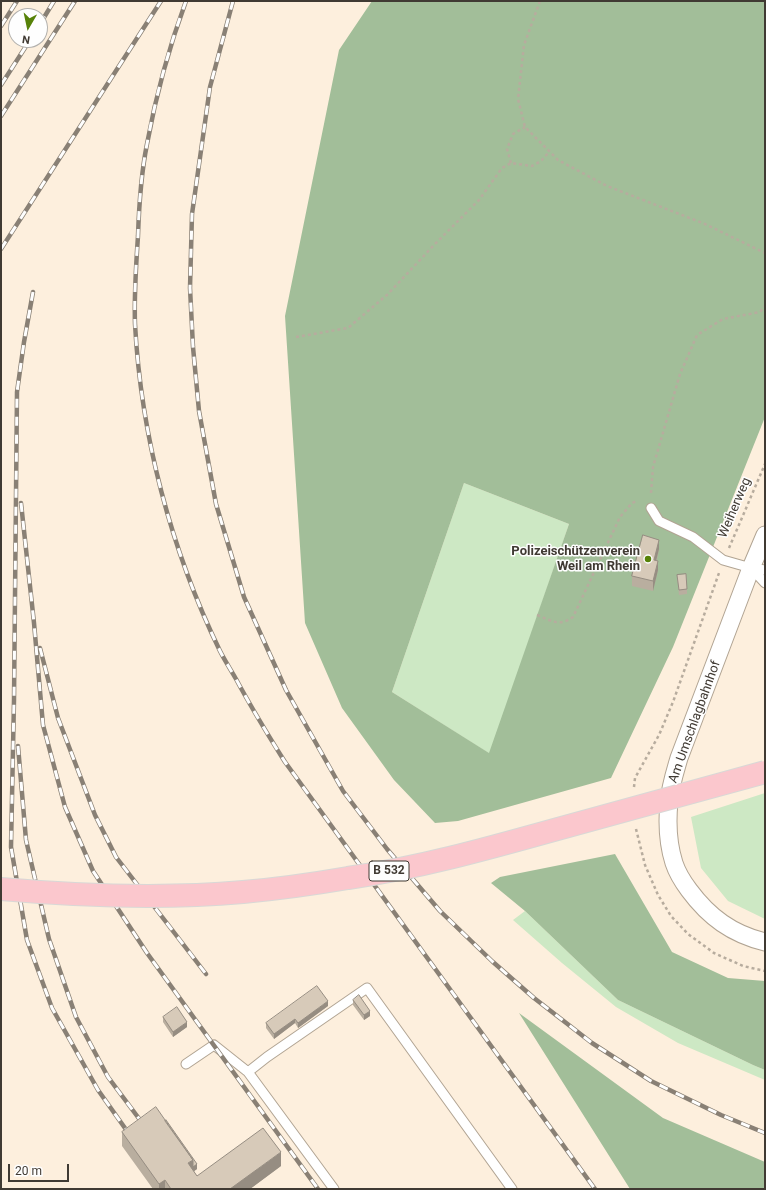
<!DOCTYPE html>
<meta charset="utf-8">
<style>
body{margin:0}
#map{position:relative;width:766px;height:1190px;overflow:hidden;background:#fdefdd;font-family:Roboto,sans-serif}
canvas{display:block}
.frame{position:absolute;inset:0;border:2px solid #403a33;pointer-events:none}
.north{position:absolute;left:8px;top:8px;width:40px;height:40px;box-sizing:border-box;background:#fefefe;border:1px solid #b2b0ad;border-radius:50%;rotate:189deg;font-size:11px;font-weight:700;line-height:16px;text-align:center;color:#403a33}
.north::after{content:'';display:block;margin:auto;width:14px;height:18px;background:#578209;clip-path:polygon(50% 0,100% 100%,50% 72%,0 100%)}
.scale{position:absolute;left:8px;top:1164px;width:61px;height:18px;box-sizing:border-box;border:2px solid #403a33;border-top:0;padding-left:5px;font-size:12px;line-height:14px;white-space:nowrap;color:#403a33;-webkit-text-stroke:3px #fefefe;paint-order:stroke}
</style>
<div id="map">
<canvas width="766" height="1190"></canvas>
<div class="frame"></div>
<div class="north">N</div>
<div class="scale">20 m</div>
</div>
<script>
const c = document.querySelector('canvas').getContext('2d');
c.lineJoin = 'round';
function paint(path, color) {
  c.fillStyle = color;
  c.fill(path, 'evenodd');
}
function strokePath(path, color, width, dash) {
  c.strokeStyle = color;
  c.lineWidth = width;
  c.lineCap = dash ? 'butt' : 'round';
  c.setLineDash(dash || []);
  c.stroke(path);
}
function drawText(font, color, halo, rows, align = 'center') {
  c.font = font + ' Roboto,sans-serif';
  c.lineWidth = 3;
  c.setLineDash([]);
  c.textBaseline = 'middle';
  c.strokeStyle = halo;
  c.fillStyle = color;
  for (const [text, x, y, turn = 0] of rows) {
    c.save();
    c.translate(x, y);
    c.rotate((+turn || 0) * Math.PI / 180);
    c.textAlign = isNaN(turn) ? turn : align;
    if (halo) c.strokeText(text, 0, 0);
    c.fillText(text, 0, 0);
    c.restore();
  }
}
paint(new Path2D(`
 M464,483L569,524L490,754L392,692Z
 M765,793V919L728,901L701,868L691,817Z
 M525,911L618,1000L753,1065L765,1070V1080L678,1043L616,1007L562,963L513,920Z`), '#cde8c4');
paint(new Path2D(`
 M372,1H765V417L673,647L611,778L458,821L435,823L394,780L342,708L305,623L285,316L339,50ZM464,483L569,524L489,753L392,692Z
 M615,854L672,952L728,978L765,981V1070L753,1065L618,1000L525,911L491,883L500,877Z
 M519,1013L663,1118L765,1162V1189H630Z`), '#a2be99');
const service = new Path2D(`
 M651,508L659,521L693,537L723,560L751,568L765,570
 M751,568L765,583
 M186,1064L214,1045L248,1072L334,1189
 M248,1072L267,1057L367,988L512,1189`);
const minor = new Path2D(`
 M765,535L751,568L679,758C675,772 670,787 669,802C667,822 668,844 674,863C677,872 683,882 689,890C709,917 732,934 765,942`);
strokePath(service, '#b1a493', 11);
strokePath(minor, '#b1a493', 19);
strokePath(new Path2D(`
 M540,1L524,45L518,99L525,127L558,160L607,186L705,224L765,253
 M511,163L507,149L513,134L525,127
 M296,337L348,328L388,294L434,245L479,200L502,168L511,163L532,166L541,161L549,152
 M651,493L653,467L680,374L697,335L723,319L760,312L765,306
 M729,548L765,464
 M537,615C552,621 559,627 573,617L620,517L632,503L637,501
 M634,787L635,778L659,735L673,702L719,573
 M636,829L645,865L658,895L671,916L688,934L714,953L743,966L765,971`), '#b7ac9e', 2.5, [3, 3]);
strokePath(service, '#fff', 9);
strokePath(minor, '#fff', 17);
const rail = new Path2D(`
 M186,1C169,47 156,95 147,144C141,174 139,205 138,236C136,265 134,295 135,324C141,436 171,550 220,651C225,661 231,670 236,679C251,707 268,735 285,762L595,1189
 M233,1L210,87L192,214L190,288L193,347L199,411L216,504L244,597L286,690L343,791L387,849L440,911L493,962L534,998L592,1043L651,1081L721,1115L765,1133
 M40,24L54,1
 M1,26L17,1
 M1,85L30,40
 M1,116L75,1
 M1,249L161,1
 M33,292L24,342L17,392L14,700L11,847L27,940L52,1008L98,1090L132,1138
 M21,503L34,623L43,725L65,807L93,871L147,953L318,1189
 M40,648L58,718L95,815L116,857L206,974
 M18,746L26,840L49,939L76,1017L108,1077L146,1128`);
strokePath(rail, '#898075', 4.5);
strokePath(rail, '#fefefe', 3, [9]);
const primaryBridge = new Path2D(`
 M1,889C81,896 163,899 243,892C278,889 313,884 348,878C418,868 486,849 554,830C624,811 695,791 765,772`);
strokePath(primaryBridge, '#d9d8d6', 24, []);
strokePath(primaryBridge, '#fbc7cd', 22);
paint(new Path2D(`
 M659,549L657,560L658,570L653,591L632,586V576Z
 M677,575L687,589V594L679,595Z
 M353,1000L370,1016L364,1020L353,1005Z
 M328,1006L298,1028L295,1023L274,1039L266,1028V1023Z
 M163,1017L187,1027L173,1037L163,1022Z
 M122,1132L197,1169L194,1171L197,1176L281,1166L250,1189H153L122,1146Z`), '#b9ae9f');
paint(new Path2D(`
 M659,540V549L654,569V560Z
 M658,561V570L653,591V581Z
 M328,1001V1006L298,1028V1023Z
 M370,1011V1016L364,1020V1015Z
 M295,1019V1023L274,1039V1034Z
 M187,1022V1027L173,1037V1032Z
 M281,1152V1166L250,1189H230Z
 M193,1160L197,1164V1169L193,1172L188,1163Z
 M165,1180V1189H159V1184Z`), '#968d82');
const building = new Path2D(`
 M643,535L659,540L654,560L658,561L653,581L632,576Z
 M686,574L687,589L679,590L677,575Z
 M317,986L328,1001L298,1023L295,1019L274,1034L266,1023Z
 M359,995L370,1011L364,1015L353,1000Z
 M177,1007L187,1022L173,1032L163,1017Z
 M156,1107L193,1160L188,1163L197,1176L263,1128L281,1152L230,1189H171L165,1180L159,1184L122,1132Z
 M166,1120L197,1164L193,1167V1160L165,1121Z`);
paint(building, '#d7cab9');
strokePath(building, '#968d82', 1);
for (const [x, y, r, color] of [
 [648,559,4,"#578209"]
]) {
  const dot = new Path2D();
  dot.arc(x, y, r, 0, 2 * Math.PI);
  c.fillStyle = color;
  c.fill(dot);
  strokePath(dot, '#fefefe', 1.5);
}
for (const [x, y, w] of [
 [389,871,40]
]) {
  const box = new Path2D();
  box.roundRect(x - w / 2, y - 10, w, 20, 3);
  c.fillStyle = '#fefefe';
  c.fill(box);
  strokePath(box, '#403a33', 1);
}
drawText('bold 12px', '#403a33', null, [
 ["B 532",389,871]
]);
drawText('13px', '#403a33', '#fefefe', [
 ["Weiherweg",735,508,-67],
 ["Am Umschlagbahnhof",695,722,-70]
]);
drawText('bold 13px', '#403a33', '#fefefe', [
 ["Polizeischützenverein",640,552],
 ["Weil am Rhein",640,567]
], 'right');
</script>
